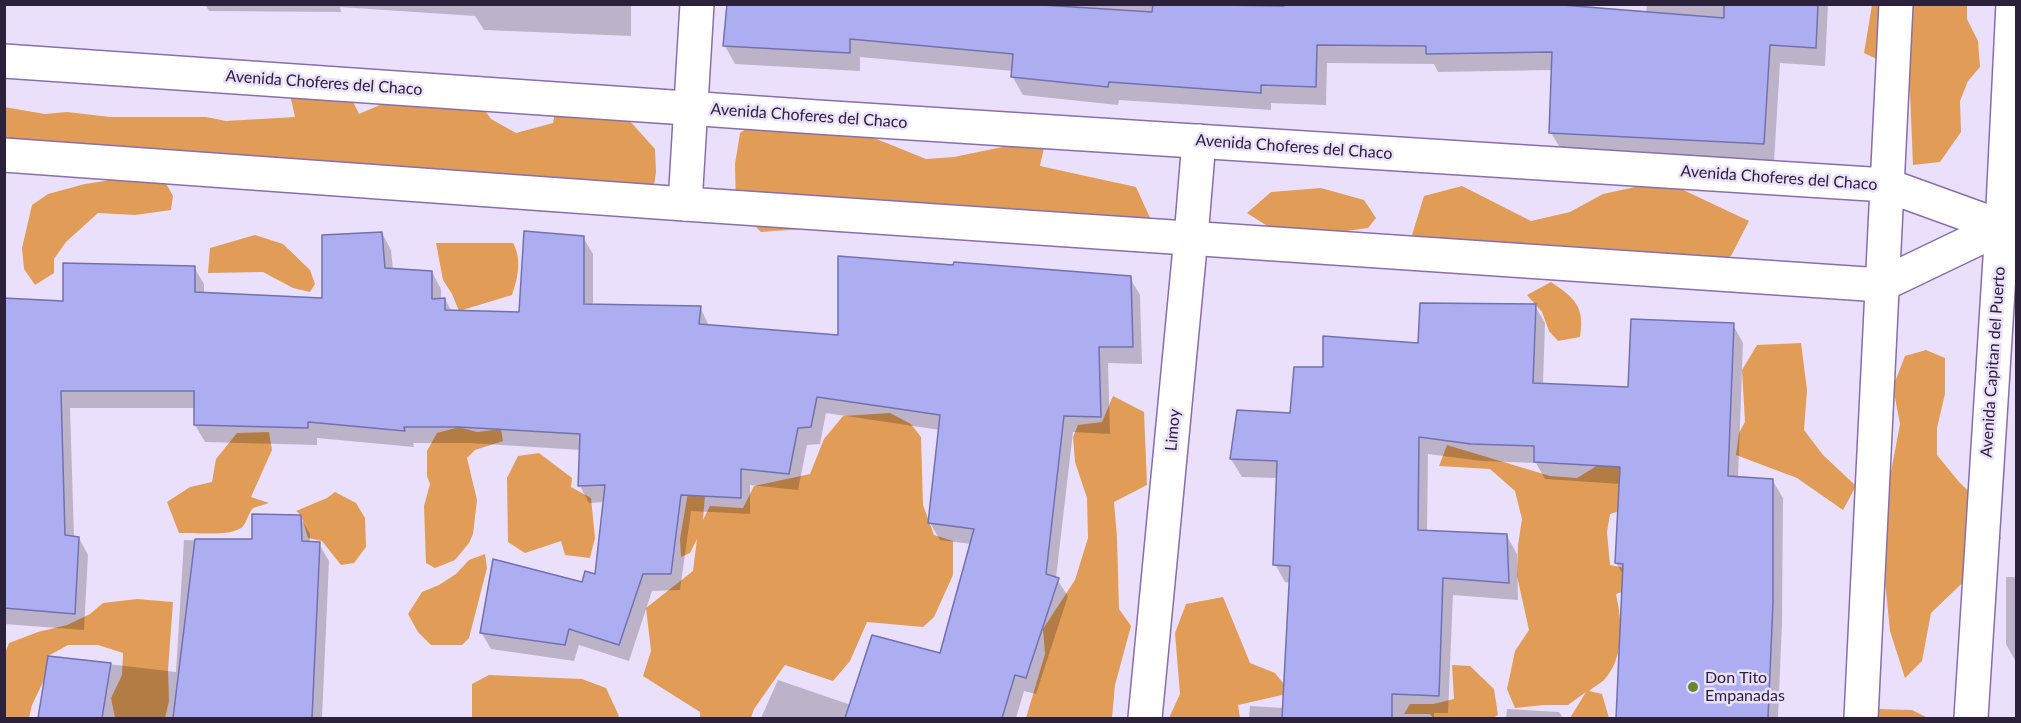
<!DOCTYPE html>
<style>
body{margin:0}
#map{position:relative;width:2021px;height:723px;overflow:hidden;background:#ebe0fb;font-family:Lato,sans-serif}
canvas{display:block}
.frame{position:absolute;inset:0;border:6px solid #2c213b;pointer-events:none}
</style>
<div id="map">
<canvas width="2021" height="723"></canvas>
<div class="frame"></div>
</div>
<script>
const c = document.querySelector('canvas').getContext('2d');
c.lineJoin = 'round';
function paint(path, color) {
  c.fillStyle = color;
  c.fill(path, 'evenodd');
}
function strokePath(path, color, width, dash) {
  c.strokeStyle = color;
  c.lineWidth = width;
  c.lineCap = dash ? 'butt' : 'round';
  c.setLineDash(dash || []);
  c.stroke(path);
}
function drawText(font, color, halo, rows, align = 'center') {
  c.font = font + ' Lato,sans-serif';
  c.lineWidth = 5;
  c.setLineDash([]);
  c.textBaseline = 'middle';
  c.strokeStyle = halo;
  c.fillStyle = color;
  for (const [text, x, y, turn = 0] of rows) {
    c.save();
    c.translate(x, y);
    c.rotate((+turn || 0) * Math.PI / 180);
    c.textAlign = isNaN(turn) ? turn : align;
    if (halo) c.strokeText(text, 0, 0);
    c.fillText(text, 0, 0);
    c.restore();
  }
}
paint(new Path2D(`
 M1872,5H1967V19L1978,41L1980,67L1968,81L1960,101L1961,132L1940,162L1913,165L1910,92L1892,66L1864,53Z
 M313,64L338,71L359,114L431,83L467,85L491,119L516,133L553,123L559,90L601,89L655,149L656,172L654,186L642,213H563L456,205L410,192L5,150L4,107L45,114L67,112L110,117H206L226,121L295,117L287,81Z
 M785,102L926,159L954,157L1046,138L1040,166L1136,187L1151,220L830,227L761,232L736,207L735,164L740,133Z
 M137,176L163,178L173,196L171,210L135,215L98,213L66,242L54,259V273L35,285L24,269L22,248L32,205L48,194L85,184Z
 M1462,186L1531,221L1570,212L1603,194L1640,186L1679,188L1749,221L1731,256L1692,272L1451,246L1412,235L1424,196Z
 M1321,188L1364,200L1376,218L1368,228L1325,234H1280L1247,213L1271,192Z
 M255,235L283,244L310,270L315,284L310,292L293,288L263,272L208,273L210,248Z
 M436,243H513C522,259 518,278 512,295L459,311L452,294L443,280Z
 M1551,282C1575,298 1585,307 1580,337L1558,341L1549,331L1542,312L1527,295Z
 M1801,343L1807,390L1804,430L1823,455L1856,486L1843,510L1797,478L1736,455L1739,433L1745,422L1742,370L1757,345Z
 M1926,350L1945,358V394L1937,428V455L1959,482L1984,506L2001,538L1980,566L1931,613L1922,661L1905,678L1890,631L1884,570L1887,493L1900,424L1893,387L1905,356Z
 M1113,396L1144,412L1147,485L1114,502L1117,537L1119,609L1131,626L1115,685L1112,718H1026L1045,654L1043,629L1075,580L1088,538L1087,498L1075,462L1073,437L1078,425L1102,422Z
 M890,413L911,424L921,437L923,505L934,535L953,541V575L934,617L923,627L867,622L850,661L833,681L785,665L754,709L751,718H700V712L643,676L651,651L646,608L693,571L697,539L690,553L681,557L680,539L693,463L705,495L703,520L710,506L743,508L754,486L810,474L824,439L843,416Z
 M459,427L477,432L501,429L503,441L475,450L467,458L477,500L473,534L469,543L455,560L435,568L426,563L424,506L430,484L427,476V451L437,433Z
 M269,432L272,450L251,497L269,503L253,508C249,513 247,520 244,525C235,538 194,532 179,533L167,502L190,487L212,482L216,459L237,433Z
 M1447,445L1550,476L1577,478L1629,446L1641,504L1610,514L1607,532L1610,565L1644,572L1643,585L1616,594C1622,621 1625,658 1604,680C1600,684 1593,687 1589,691L1602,694L1609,718H1570L1586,692L1568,705H1544L1515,708L1507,689L1515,651L1529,630L1517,576L1518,545L1522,519L1515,491L1490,469L1439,466Z
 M539,453L572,478L571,487L591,498L595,538L590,558L565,555L561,541L525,553L508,542L507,478L518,456Z
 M335,492L356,503L365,518L366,547L354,563L341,565L322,541L308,538L301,515L296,511L327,498Z
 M485,554L487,568L469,638L462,645H431L418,632L408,614L422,592L439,585L456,574L469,560Z
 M1223,597L1250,663L1275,673L1291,693L1238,705L1240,718H1169L1180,694L1175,633L1186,604Z
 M137,599L173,602L168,670L169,701L165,718H115L111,698L122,675L123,653L98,645H68L48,656L44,680L32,705L29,718H5V653L9,643L38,632L67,625L90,614L103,603Z
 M1452,665L1470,666L1494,689L1498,715L1493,718H1433L1430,714H1404L1410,704H1433L1454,699Z
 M489,675L582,679L606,688L619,716L617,718H472V684Z
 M1879,709L1912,710L1928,718H1850Z`), '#e19c57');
paint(new Path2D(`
 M205,4H631V36L484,30L475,16L340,7L341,12L209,11Z
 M728,4H1543L1646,13L1647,4H1828L1825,66L1780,63L1774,162L1562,151L1551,133L1553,70L1438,72L1434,64L1327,63L1326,105L1271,103V110L1119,100L1118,105L1023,95L1012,76L1013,71L860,57V71L735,64L725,46Z
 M382,233L391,250L393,270L432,272L441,289V300L445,299L452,312L521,314L583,237L593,254V305L700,307L709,326L839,337L1130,278L1140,295L1142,364L1108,363L1110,434L1073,432L1056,578L1068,596L1036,694L1024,691L1016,718H761L778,680L851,705L941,654L971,544L940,540L930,523L940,430L826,413L820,444L807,445L798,490L750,485V514L691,511L680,590L652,591L629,661L579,645L574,661L491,649L481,632L596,576L605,502L589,503L580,486L581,450L470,443H413L414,447L317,438V445L205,442L195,425V408H70L74,538H79L88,555L84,630L4,624V300L64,303L194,267L204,284V294L323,299Z
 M1535,306L1545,323L1543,385L1630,388L1733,325L1743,343L1738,478L1773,481L1783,498L1782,622L1778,718H1618L1624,576L1616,563L1621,484L1545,479L1536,463L1482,461L1428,454L1427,532L1507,536L1517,554L1518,600L1453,595L1448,713H1434V718H1249L1250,706L1284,708L1290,583L1285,582L1275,564L1278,478L1242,477L1231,459L1291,415L1324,369L1420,344Z
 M300,517L310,534V543L319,544L329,561L322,718H40L49,657L176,672L184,540L253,541Z
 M2006,577H2016V662L2006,644Z
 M1507,709L1559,712L1563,718H1506Z`), '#0003');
const building = new Path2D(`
 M727,4H1026L1152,12L1153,4L1284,6V4H1550L1724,18V4H1818L1816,48L1770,45L1764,144L1549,133L1552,52L1426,54V46L1317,45L1316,87L1261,85V93L1109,82L1108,87L1011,77L1013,54L850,39V53L723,46Z
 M524,231L584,236V304L701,306L699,324L838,335V256L953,265L954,262L1131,276L1133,347H1099L1101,417L1064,416L1046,574L1059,578L1026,678L1015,675L1002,718H845L872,635L940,653L974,529L928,523L940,415L817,397L811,427L798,428L789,474L741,469V498L681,495L671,574H643L619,645L569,629L565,645L480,633L493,559L582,582L585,571L595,574L605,485L578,486L580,434L459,427H404L405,431L308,422V428L194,425V391H61L65,535L79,537L75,614L4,608V298L63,301V263L195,266V292L322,298V235L382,232L385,268L432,271V299L445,298V310L519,312Z
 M1420,303L1536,304L1533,383L1628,387L1631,319L1734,323L1728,476L1773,479V603L1768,718H1616L1623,564L1615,563L1620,467L1534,462V446L1471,444L1419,437L1418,530L1507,534L1509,583L1443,578L1439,696L1392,694V718H1282L1290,566L1273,565L1277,461L1230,459L1237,410L1290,413L1294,367H1323V336L1418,343Z
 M252,514L301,515L302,541L320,542L312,718H173L195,539H252Z
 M48,656L111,663L102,718H38Z`);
paint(building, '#adadf1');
strokePath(building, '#7270b0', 1.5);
const minor = new Path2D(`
 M685,204L697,4
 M1145,718L1191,237L1199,141`);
const tertiary = new Path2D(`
 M4,61L817,117L1886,185L2002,227
 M4,155L685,204L1881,285L2002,227
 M1861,718L1896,4
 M1971,718L2002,227L2013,4`);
strokePath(minor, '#8a6eac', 36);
strokePath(tertiary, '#8a6eac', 36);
strokePath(minor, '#fff', 33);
strokePath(tertiary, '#fff', 33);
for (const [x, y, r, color] of [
 [1693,687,6,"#6b8335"]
]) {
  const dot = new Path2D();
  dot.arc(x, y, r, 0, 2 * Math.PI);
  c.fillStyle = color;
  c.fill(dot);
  strokePath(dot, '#ebe0fb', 2);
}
drawText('16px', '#2c213b', '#ebe0fb', [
 ["Avenida Choferes del Chaco",324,83,4],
 ["Avenida Choferes del Chaco",809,116,4],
 ["Avenida Choferes del Chaco",1294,147,4],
 ["Avenida Choferes del Chaco",1779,178,4],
 ["Avenida Capitan del Puerto",1993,362,-86],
 ["Limoy",1173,430,-85]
]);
drawText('16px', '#2c213b', '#ebe0fb', [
 ["Don Tito",1705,678],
 ["Empanadas",1705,696]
], 'left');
</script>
